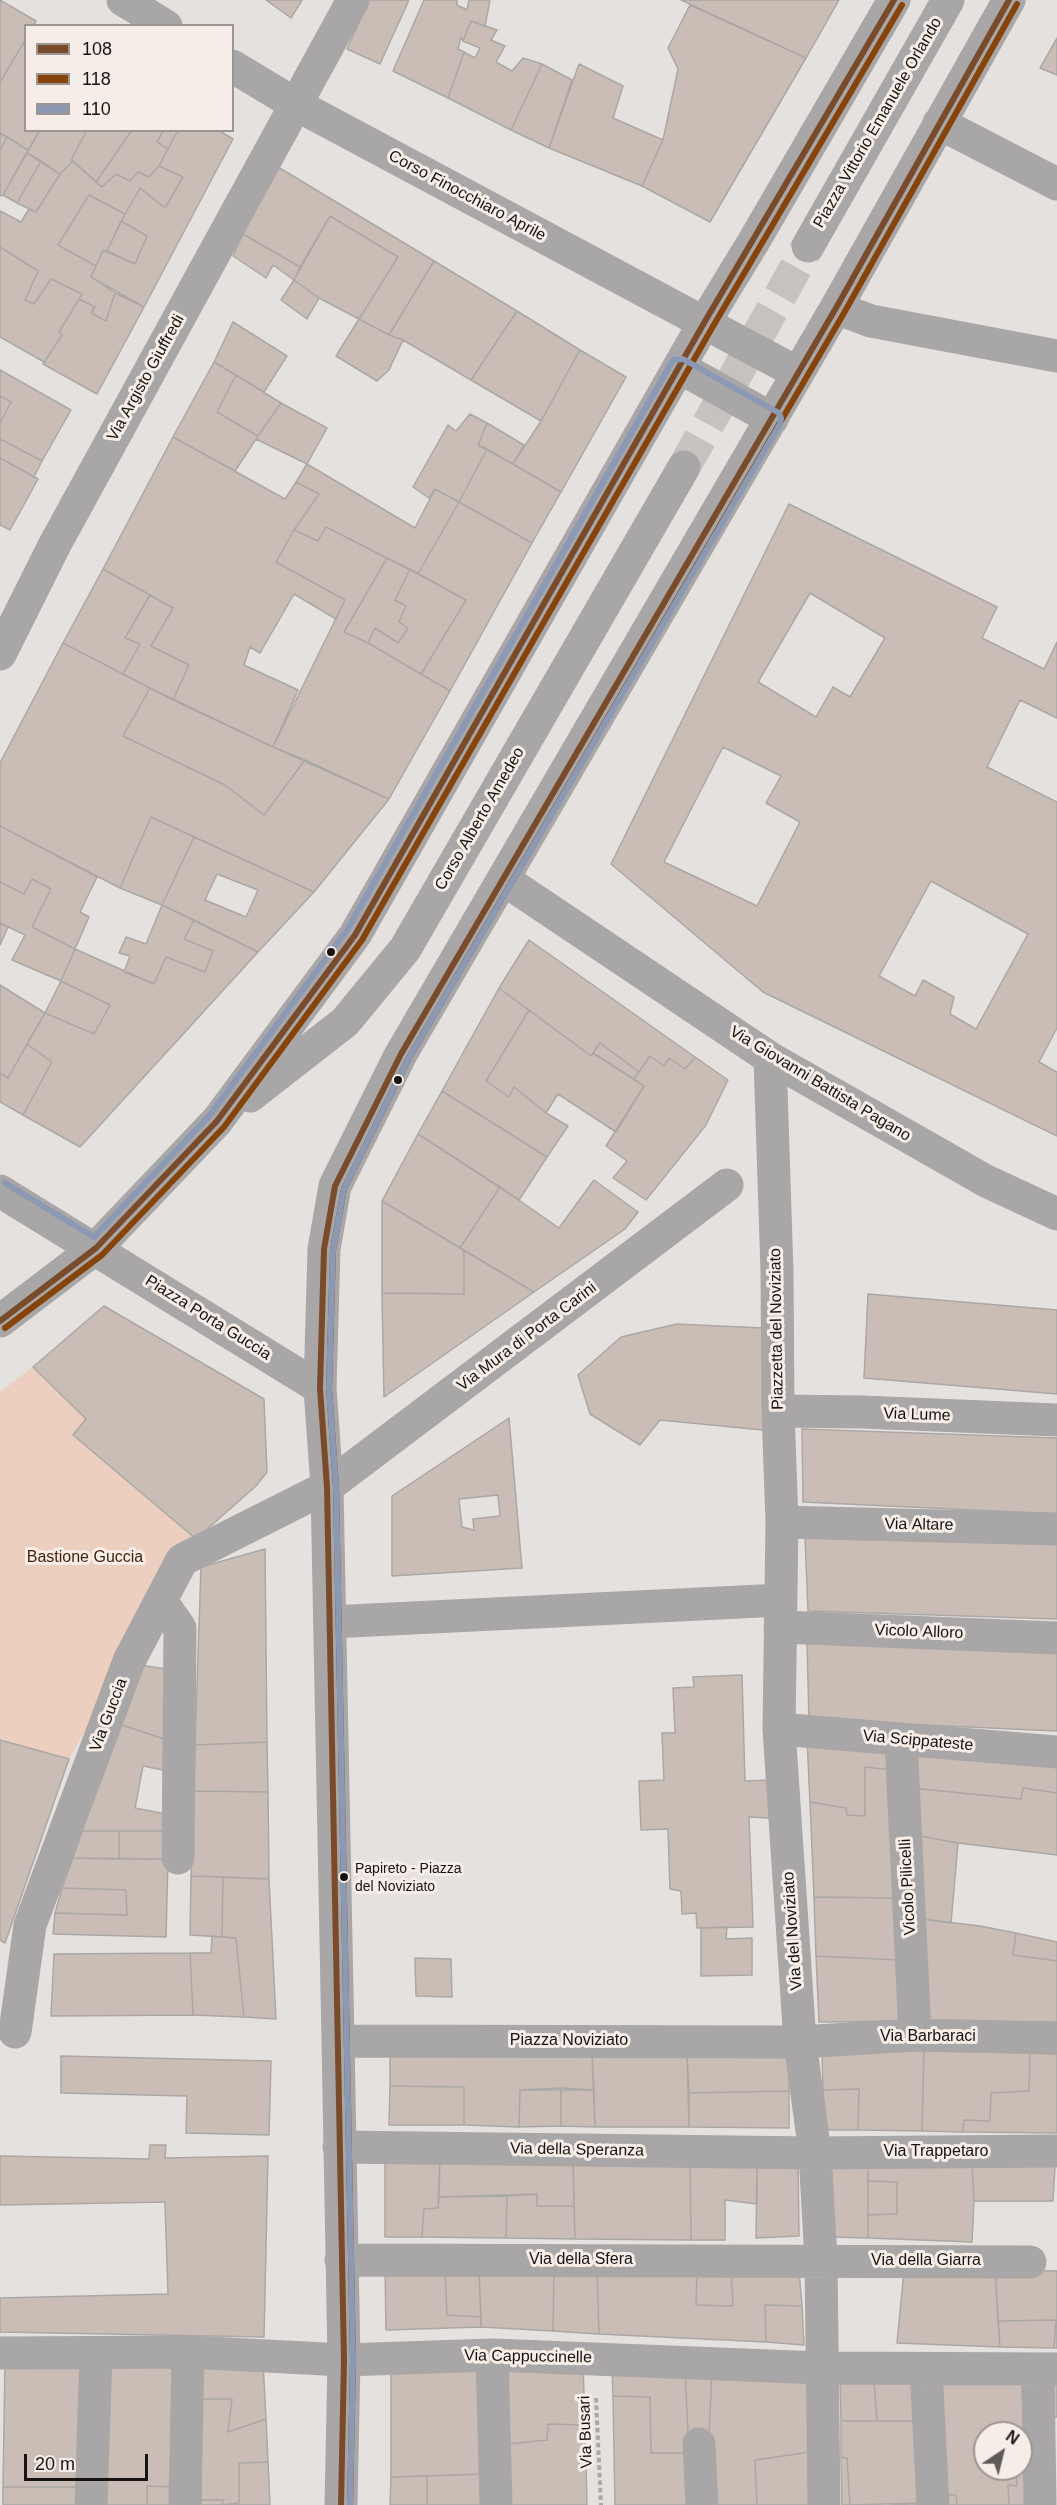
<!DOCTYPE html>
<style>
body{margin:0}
#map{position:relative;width:1057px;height:2505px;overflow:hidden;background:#e5e1de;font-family:Helvetica,sans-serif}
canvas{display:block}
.legend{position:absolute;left:24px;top:24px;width:210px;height:108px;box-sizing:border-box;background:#f6ede8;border:2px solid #9c9692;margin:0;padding:8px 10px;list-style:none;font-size:18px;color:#161311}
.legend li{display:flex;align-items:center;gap:12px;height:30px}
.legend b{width:30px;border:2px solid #9c9692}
.north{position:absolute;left:973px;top:2421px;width:60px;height:60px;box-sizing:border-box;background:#f6ede8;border:2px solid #9c9692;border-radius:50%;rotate:35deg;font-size:16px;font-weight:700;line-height:24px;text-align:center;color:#161311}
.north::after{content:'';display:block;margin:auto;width:21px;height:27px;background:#5e5b59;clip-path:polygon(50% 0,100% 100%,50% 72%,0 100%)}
.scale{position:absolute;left:24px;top:2454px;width:124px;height:27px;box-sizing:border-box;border:3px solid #161311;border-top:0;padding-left:8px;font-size:18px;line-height:21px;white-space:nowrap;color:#161311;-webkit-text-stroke:4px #f6ede8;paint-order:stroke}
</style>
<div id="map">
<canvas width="1057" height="2505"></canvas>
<ul class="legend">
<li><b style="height:8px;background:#7a4b2a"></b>108</li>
<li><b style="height:8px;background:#86440a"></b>118</li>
<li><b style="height:8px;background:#8c99b4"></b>110</li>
</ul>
<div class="north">N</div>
<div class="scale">20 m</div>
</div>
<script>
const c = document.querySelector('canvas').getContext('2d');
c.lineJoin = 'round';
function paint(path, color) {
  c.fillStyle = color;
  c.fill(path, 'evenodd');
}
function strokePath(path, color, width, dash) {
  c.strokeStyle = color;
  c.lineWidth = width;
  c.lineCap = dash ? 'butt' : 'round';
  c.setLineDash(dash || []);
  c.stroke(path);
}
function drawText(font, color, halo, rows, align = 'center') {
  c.font = font + ' Helvetica,sans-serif';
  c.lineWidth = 6;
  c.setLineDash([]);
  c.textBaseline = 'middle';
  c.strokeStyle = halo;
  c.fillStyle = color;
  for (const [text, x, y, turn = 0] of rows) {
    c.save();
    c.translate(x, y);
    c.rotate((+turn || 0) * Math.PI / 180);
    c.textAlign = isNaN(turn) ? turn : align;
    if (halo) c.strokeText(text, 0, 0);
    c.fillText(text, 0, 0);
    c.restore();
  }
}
paint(new Path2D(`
 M33,1367L86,1419L73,1435L196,1539L69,1759L0,1740V1392Z`), '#edcfbf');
const building = new Path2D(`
 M0,0L36,21L34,26H26V39L0,82Z
 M266,0H302L291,18Z
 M369,0H409L380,64L347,49Z
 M424,0H457V5L467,10L469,0H490L485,26L471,21L463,41L461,37L458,49L464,52L448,98L393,71Z
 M681,0H839L806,58Z
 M690,5L806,58L710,222L642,186L663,140L678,69L668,48Z
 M471,21L497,30L491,40L505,46L496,62L512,71L523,58L542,64L511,130L448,98L464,52L475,58L480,48L463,41Z
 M1057,38V75L1040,68Z
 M26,39V130H40L28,150L0,133V82Z
 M542,64L572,80L549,148L511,130Z
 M579,64L623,86L613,118L663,140L642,186L549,148Z
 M40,130H87L71,160L73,161L60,174L27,153Z
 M87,130H132L96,182L71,160Z
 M132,130H164L157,142L168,149L159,166L149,177L138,172L130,181L116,174L102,187L96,182Z
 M164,130H178L168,149L157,142Z
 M178,130H218L233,139L144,307L91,277L103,250L135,264L147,236L121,221L140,188L165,208L183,177L159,166Z
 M0,133L7,137L0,150Z
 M7,137L28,150L3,195L0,196V150Z
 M27,153L41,161L17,203L3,195Z
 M41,161L60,174L36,212L17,203Z
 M73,161L102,187L116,174L130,181L138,172L149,177L159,166L183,177L165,208L140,188L125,214L89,195L58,245L96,266L91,277L115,293L106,321L91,313L95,307L79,299L82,294L51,279L34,304L25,300L38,271L0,247V211L21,222L29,209L36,212L60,174Z
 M278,167L434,261L389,335L359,319L398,257L330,216L300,267L243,234Z
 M89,195L125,214L107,251L103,250L96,266L58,245Z
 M330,216L398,257L359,319L319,298L294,280Z
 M121,221L147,236L135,264L107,251Z
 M243,234L300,267L294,280L273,265L266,278L233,256Z
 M0,247L38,271L25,300L34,304L51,279L82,294L59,332L62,335L43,364L44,362L0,337Z
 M434,261L517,311L471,380L403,340L389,335Z
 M294,280L319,298L307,319L281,300Z
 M115,293L144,307L97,394L43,364L62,335L59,332L79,299L95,307L91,313L106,321Z
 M517,311L580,350L541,421L471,380Z
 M359,319L389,335L403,340L389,370L377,381L336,356Z
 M233,322L287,356L264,392L214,362Z
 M580,350L626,377L561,492L513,464L541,421Z
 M214,362L236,375L217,412L258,436L235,471L173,437Z
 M0,370L71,410L42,461L0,439V423L11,402L0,396Z
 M236,375L281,403L258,436L217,412Z
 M0,396L11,402L0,423Z
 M281,403L327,428L307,464L256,439Z
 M470,414L487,423L478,445L487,449L459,502L435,489L429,498L413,487L448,425L456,431Z
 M487,423L524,445L513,464L478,445Z
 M173,437L285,499L296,482L319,494L294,530L276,562L345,600L336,619L294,594L260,653L250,647L244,665L298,690L273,747L173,700L189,665L151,646L173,608L103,569Z
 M0,439L42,461L34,477L0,458Z
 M487,449L561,492L532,543L459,502Z
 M0,458L38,479L10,530L0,525Z
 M307,464L415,528L435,489L459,502L418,574L326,527L318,541L294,530L319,494L296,482Z
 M459,502L532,543L450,691L421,674L466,600L418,574Z
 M789,504L997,607L982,638L1044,669L1057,642V718L1020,700L987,767L1057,802V1028L1039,1062L1057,1072V1136L763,992L611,864ZM810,593L885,638L850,697L833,687L816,717L758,682ZM723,747L781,776L766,803L800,822L757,906L664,862ZM931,881L1028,934L976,1029L950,1014L954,997L923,980L915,996L879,976Z
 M326,527L387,558L344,632L368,643L450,691L389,799L273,747L345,600L276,562L294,530L318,541Z
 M387,558L410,569L395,600L406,606L399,622L408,628L398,643L375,628L368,643L344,632Z
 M103,569L150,595L125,638L140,644L123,674L63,643Z
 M410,569L466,600L421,674L368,643L375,628L398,643L408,628L399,622L406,606L395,600Z
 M150,595L173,608L151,646L189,665L173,700L123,674L140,644L125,638Z
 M63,643L150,688L123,736L225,785L264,815L305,760L389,799L314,892L151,817L120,888L0,826V763Z
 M150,688L273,747L305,760L264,815L225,785L123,736Z
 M151,817L194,837L162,905L120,888Z
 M0,826L97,877L80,912L89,917L75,949L32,927L51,889L32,879L24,894L0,882Z
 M194,837L314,892L258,952L162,905ZM217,874L258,890L246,917L205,900Z
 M32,879L51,889L32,927L75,949L61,981L12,960L25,935L0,923V882L24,894Z
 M162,905L194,920L184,939L213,951L205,972L166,957L154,984L124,972L130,956L119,953L126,937L146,944Z
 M194,920L258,952L80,1147L23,1115L52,1062L27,1044L45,1013L94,1034L110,1005L61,981L75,949L154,984L166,957L205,972L213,951L184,939Z
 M0,923L8,927L0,945Z
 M529,940L610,997L695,1057L685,1069L669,1058L664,1066L650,1056L639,1072L600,1043L591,1056L499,988Z
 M61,981L110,1005L94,1034L45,1013Z
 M0,985L45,1013L8,1078L0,1073Z
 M499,988L529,1010L486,1081L509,1097L514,1087L546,1113L568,1126L547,1157L442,1091Z
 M529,1010L591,1056L593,1053L644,1086L616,1132L558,1094L546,1113L514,1087L509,1097L486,1081Z
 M600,1043L639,1072L634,1079L593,1053Z
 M27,1044L52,1062L23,1115L0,1102V1073L8,1078Z
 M650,1056L664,1066L669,1058L685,1069L695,1057L728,1080L706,1125L646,1200L613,1178L627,1161L606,1146L644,1086L634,1079Z
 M442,1091L547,1157L519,1200L418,1134Z
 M418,1134L500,1187L460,1248L382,1201Z
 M594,1180L638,1212L625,1229L534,1292L460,1248L500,1187L559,1228Z
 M382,1201L464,1250V1294L382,1293Z
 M464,1250L534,1292L384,1397L382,1293L464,1294Z
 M868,1294L1057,1310V1394L864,1378Z
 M104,1306L264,1399L267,1472L256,1486L196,1539L73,1435L86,1419L33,1367Z
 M677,1324L763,1328V1430L660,1420L640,1445L590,1414L578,1375L621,1337Z
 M509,1418L522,1568L392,1576V1496ZM498,1495L500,1516L473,1519L474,1530L462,1527L459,1499Z
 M802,1429L1057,1438V1514L803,1502Z
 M805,1537L1057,1544V1619L808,1611Z
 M265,1549L267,1742L195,1745L201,1567Z
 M807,1642L1057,1650V1731L809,1720Z
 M139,1665L173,1670V1742L119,1724Z
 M742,1675L745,1781L769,1780V1818L749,1817L753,1927L697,1928L696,1913L682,1914L681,1891L670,1889L668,1829L641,1830L639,1781L664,1780L662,1733H675L673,1688L694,1687L693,1677Z
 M119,1724L173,1742L168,1771L143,1766L135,1808L166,1814L168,1831H82Z
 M807,1739L890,1747L891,1770L865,1767V1816L847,1815L846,1808L810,1802Z
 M0,1740L69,1759L5,1943L0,1940Z
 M267,1742L268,1792L194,1791L195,1745Z
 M913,1751L1057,1764V1793L1023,1788L1021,1799L912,1788Z
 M865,1767L891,1770L897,1898L814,1897L810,1802L846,1808L847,1815L865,1816Z
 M912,1788L1021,1799L1023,1788L1057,1793V1855L958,1843L915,1835Z
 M194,1791L268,1792L269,1879L191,1876Z
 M82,1831H119V1859L73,1858Z
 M119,1831H168V1859H119Z
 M915,1835L958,1843L951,1923L922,1919Z
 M73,1858L168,1859L166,1937L53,1934L55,1913L127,1915L126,1890L62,1888Z
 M191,1876L223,1877L222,1937L190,1935Z
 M223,1877L269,1879L276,2019L244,2017L236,1938L222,1937Z
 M62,1888L126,1890L127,1915L55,1913Z
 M814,1897L897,1898L900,1960L816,1956Z
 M922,1919L980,1926L1016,1933L1013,1955L1057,1961V2022L924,2023Z
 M727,1927L726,1939L752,1938V1975L701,1976V1928Z
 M1016,1933L1057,1942V1961L1013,1955Z
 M212,1936L236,1938L244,2017L193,2015L190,1953H211Z
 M190,1953L193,2015L51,2016L54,1954Z
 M816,1956L900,1960L903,2021L819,2022Z
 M415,1958L451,1959L452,1997L416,1996Z
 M924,2050L922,2131L858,2130L859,2089L823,2090L822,2055Z
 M924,2050L1030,2053L1029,2091L991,2093L990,2121L964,2120L963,2132L922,2131Z
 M789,2051V2091L689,2093L687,2054Z
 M1030,2053L1057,2054V2133L963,2132L964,2120L990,2121L991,2093L1029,2091Z
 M592,2054H687L689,2127H595Z
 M592,2054L594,2090H520L519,2127L464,2125V2087L390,2086V2055Z
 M61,2056L271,2061L269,2135L186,2133L187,2096L61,2093Z
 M390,2086L464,2087V2125H389Z
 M561,2088V2126L519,2127L520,2090Z
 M561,2088L594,2090L595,2127L561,2126Z
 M859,2089L858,2130H823V2090Z
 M789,2091V2128L689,2127V2093Z
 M150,2145H166L165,2158L268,2156L264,2337L0,2332V2298L168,2294L165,2202L0,2205V2156L149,2159Z
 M385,2156H440L438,2208L424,2209L422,2237H385Z
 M440,2156H573L574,2206H537V2194L439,2197Z
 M573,2156L690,2159L691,2240L575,2239Z
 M690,2159L757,2161V2204L725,2200V2240H691Z
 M757,2161L798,2162L799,2236L756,2238Z
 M829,2164L868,2165V2238L832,2237Z
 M868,2165H972L974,2201L972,2242L868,2238V2215L897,2214V2182L868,2181Z
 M972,2165L1055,2166L1053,2201H974Z
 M868,2181L897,2182V2214L868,2215Z
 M537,2194V2206H574L575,2239L506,2238L507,2196Z
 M507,2196L506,2238L422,2237L424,2209L438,2208L439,2197Z
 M385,2267L445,2268L447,2315L481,2317V2327L386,2330Z
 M445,2268H479L481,2317L447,2315Z
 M479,2268L554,2270L553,2331L481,2327Z
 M554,2270H597L599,2334L553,2331Z
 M597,2270H697L696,2305L733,2306L731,2270H799L802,2306L765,2305L766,2342L599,2334Z
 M697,2270H731L733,2306L696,2305Z
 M995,2270L1000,2347L897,2343L904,2271Z
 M995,2270L1057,2271V2348H1054L1056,2320L998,2321Z
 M765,2305L802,2306L804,2345L766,2342Z
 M1056,2320L1054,2348L1000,2347L998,2321Z
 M89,2360L88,2487H3L5,2361Z
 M104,2362H179V2487L147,2486V2505H106Z
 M199,2362L263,2363L266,2419L228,2432L232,2399H200Z
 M481,2364L484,2474L391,2477V2365Z
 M583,2365L585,2425L548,2424L547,2440L508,2444L505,2367Z
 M612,2367L685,2371L689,2453H651L650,2397L613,2396Z
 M685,2371L712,2373L709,2434L688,2435Z
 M712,2373L810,2379L811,2452L755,2460L757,2505H714L709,2434Z
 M840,2379L874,2380L877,2421H841Z
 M874,2380L917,2381L918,2421H877Z
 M938,2383H1022L1024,2463H1021V2433H985V2469H1016L1017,2486L1008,2485L1009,2505H957L956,2495H943Z
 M1045,2385H1057V2417L1047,2418Z
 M613,2396L650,2397L651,2453H689L693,2505H615Z
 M200,2399H232L228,2432L266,2419L268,2462L239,2463V2503L222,2505L223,2500H201Z
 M841,2421H918L921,2503L850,2505L847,2458L841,2457Z
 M548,2424L585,2425L587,2505H511L508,2444L547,2440Z
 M811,2452L812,2505H757L755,2460Z
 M841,2457L847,2458L850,2505H842Z
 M268,2462L270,2505H231L239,2503V2463Z
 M1021,2463H1024L1025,2505H1009L1008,2485L1017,2486L1016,2469H1021Z
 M484,2474V2505H427V2476Z
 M427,2476V2505H390L391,2477Z
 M147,2486L179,2487V2505H147Z
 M3,2487H88V2505H3Z
 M943,2495H956L957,2505H944Z
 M201,2500H223L222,2505H201Z
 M921,2503V2505L887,2504Z`);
paint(building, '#cabdb6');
strokePath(building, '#aaa7a5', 1.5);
strokePath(new Path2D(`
 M684,467L808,246`), '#c6c2bf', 33, [33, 16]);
strokePath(new Path2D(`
 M596,2398L601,2505`), '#aaa7a6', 4, [4.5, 3]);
strokePath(new Path2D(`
 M123,0L166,26
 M232,66L295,104L798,373
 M939,123L1057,184
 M808,246L948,0
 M836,308L871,321L1057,356
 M679,367L772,419
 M0,654L54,546L353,0
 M503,879L770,1058L986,1181L1057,1214
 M770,1058L777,1272L778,1411L782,1522L779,1729L800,2042L815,2153L821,2260L824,2505
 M250,1096L345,1022L405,949L684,467
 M0,1191L320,1388
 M0,1321L96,1248L217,1121L355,935L704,323L754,241L894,0
 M778,1411L862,1412L1057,1420
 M782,1522L1057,1529
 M161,1601L180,1628L178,1858
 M330,1622L781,1600
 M780,1627L1057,1638
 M779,1729L1057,1752
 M901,1740L915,2035
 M15,2032L30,1925L129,1661L182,1560L327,1487L727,1185
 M338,2041L800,2042L915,2035L1057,2038
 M339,2147L815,2153L1057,2151
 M341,2260L1030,2262
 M0,2353L188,2352L344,2360L492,2355L821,2368L1057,2369
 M492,2355L496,2505
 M926,2369L933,2505
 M1038,2369L1040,2505
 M699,2444L702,2505
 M91,2505L96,2353
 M185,2505L188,2352
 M341,2505L344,2360L338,2041L327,1487L320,1388L324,1249L335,1186L401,1054L836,308L1009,0`), '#a8a6a6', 33);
strokePath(new Path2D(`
 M0,1321L96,1248L217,1121L355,935L704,323L894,0
 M341,2505L344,2360L327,1487L320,1388L324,1249L335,1186L401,1054L836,308L1009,0`), '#7a4b2a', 6);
strokePath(new Path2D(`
 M5,1328L102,1255L224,1127L362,940L712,328L902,5
 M350,2505L353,2360L336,1487L329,1388L333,1250L344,1189L409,1058L844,313L1017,4`), '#86440a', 6);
strokePath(new Path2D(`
 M5,1183L94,1237L210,1115L347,930L673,360L683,359L779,413L781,418L780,424L409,1058L344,1189L333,1250L329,1388L336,1487L353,2360L350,2505`), '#8c99b4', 6);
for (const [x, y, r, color] of [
 [331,952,5,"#161311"],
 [398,1080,5,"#161311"],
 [344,1877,5,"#161311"]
]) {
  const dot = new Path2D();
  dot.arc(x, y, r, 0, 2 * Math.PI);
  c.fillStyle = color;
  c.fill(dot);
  strokePath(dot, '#f6ede8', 2);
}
drawText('14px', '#161311', '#f6ede8', [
 ["Papireto - Piazza",355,1869],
 ["del Noviziato",355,1887]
], 'left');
drawText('16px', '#161311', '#f6ede8', [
 ["Piazza Vittorio Emanuele Orlando",878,123,-60],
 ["Corso Finocchiaro Aprile",467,196,28],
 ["Via Argisto Giuffredi",146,378,-61],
 ["Corso Alberto Amedeo",480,819,-60],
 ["Via Giovanni Battista Pagano",820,1084,31],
 ["Piazza Porta Guccia",208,1318,32],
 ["Piazzetta del Noviziato",777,1329,-91],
 ["Via Mura di Porta Carini",527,1337,-37],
 ["Via Lume",917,1415,2],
 ["Via Altare",919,1525,1],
 ["Vicolo Alloro",919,1632,2],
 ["Via Guccia",109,1715,-69],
 ["Via Scippateste",918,1741,5],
 ["Vicolo Pilicelli",908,1887,-93],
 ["Via del Noviziato",793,1931,-94],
 ["Via Barbaraci",928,2037],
 ["Piazza Noviziato",569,2041],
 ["Via della Speranza",577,2150,1],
 ["Via Trappetaro",936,2152],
 ["Via della Sfera",581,2260],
 ["Via della Giarra",926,2261],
 ["Via Cappuccinelle",528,2357,1],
 ["Via Busari",586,2432,-92]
]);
drawText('16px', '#47220b', '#f6ede8', [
 ["Bastione Guccia",85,1558]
]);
</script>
